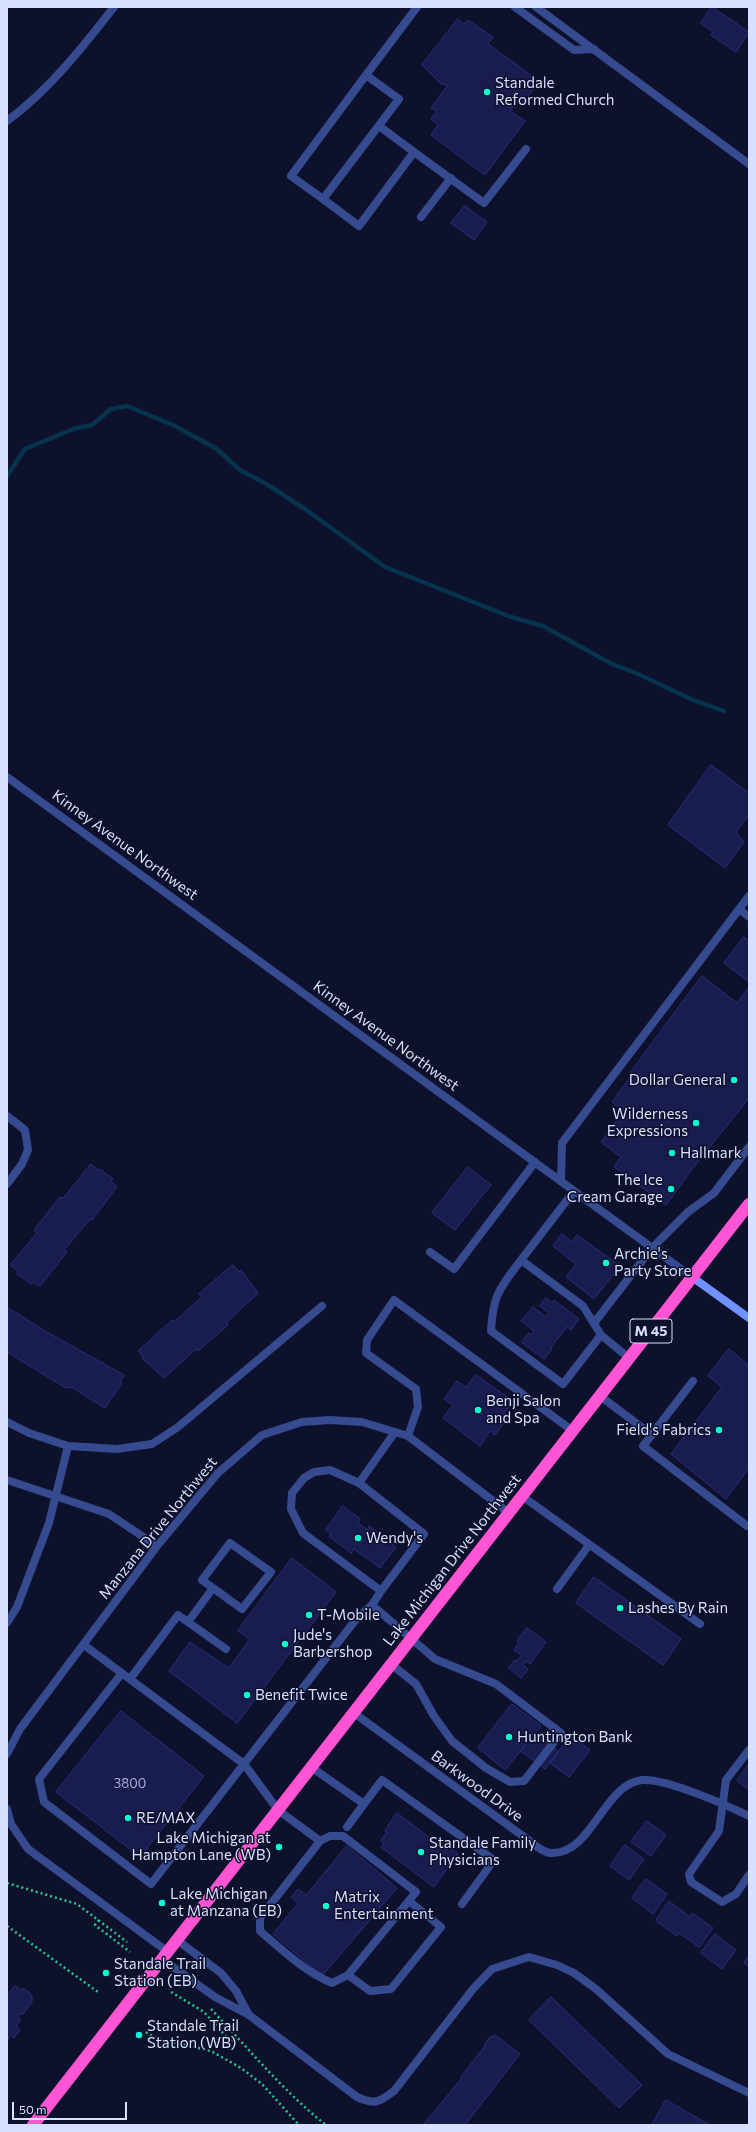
<!DOCTYPE html>
<style>
body{margin:0}
#map{position:relative;width:756px;height:2132px;overflow:hidden;background:#0e112c;font-family:Commissioner,sans-serif}
canvas{display:block}
.frame{position:absolute;inset:0;border:8px solid #d9dfff;pointer-events:none}
.scale{position:absolute;left:12px;top:2102px;width:115px;height:18px;box-sizing:border-box;border:2px solid #d9dfff;border-top:0;padding-left:5px;font-size:12px;line-height:14px;white-space:nowrap;color:#d9dfff;-webkit-text-stroke:3px #0e112c;paint-order:stroke}
</style>
<div id="map">
<canvas width="756" height="2132"></canvas>
<div class="frame"></div>
<div class="scale">50 m</div>
</div>
<script>
const c = document.querySelector('canvas').getContext('2d');
c.lineJoin = 'round';
function strokePath(path, color, width, dash) {
  c.strokeStyle = color;
  c.lineWidth = width;
  c.lineCap = dash ? 'butt' : 'round';
  c.setLineDash(dash || []);
  c.stroke(path);
}
function paint(path, color) {
  c.fillStyle = color;
  c.fill(path, 'evenodd');
}
function drawText(font, color, halo, rows, align = 'center') {
  c.font = font + ' Commissioner,sans-serif';
  c.lineWidth = 3;
  c.setLineDash([]);
  c.textBaseline = 'middle';
  c.strokeStyle = halo;
  c.fillStyle = color;
  for (const [text, x, y, turn = 0] of rows) {
    c.save();
    c.translate(x, y);
    c.rotate((+turn || 0) * Math.PI / 180);
    c.textAlign = isNaN(turn) ? turn : align;
    if (halo) c.strokeText(text, 0, 0);
    c.fillText(text, 0, 0);
    c.restore();
  }
}
strokePath(new Path2D(`
 M7,476L25,449L73,429L92,425L111,409L127,406L173,425L217,449L240,470L268,485L305,509L385,567L511,617L543,626L612,664L638,674L693,700L724,711`), '#06334d', 4.5);
const building = new Path2D(`
 M712,7L749,32L736,52L711,35L713,32L701,23Z
 M458,19L464,24L468,20L493,37L488,44L532,76L530,79L537,84L524,102L519,98L510,111L525,121L485,175L431,135L438,125L431,119L437,111L431,108L448,85L441,84L422,65Z
 M465,206L487,222L474,240L451,223Z
 M711,765L749,793V815L736,832L744,842L725,868L668,825Z
 M744,937L749,941V982L724,963Z
 M702,976L737,1003L749,987V1098L696,1164L666,1205L614,1167L621,1157L601,1142L624,1111L612,1102L633,1073L631,1072Z
 M91,1164L99,1171L100,1169L113,1179L111,1181L117,1187L92,1220L90,1219L64,1250L67,1252L40,1286L33,1282L31,1284L17,1274L18,1271L10,1265L37,1233L34,1230L60,1197L63,1198Z
 M468,1167L491,1185L455,1230L432,1213Z
 M562,1234L572,1242L577,1235L620,1266L594,1299L566,1277L576,1264L553,1246Z
 M233,1265L239,1272L241,1270L258,1293L227,1322L228,1325L198,1351L196,1349L164,1378L142,1358L143,1356L138,1351L172,1320L174,1322L202,1297L199,1294Z
 M546,1298L552,1303L554,1300L579,1319L571,1330L567,1327L551,1347L552,1349L544,1359L521,1342L529,1333L531,1335L534,1331L521,1321L533,1307L546,1317L549,1313L540,1306Z
 M7,1307L45,1331L124,1375L120,1382L122,1383L105,1408L71,1387L66,1388L7,1352Z
 M729,1349L749,1365L747,1366L749,1368V1468L726,1499L671,1454L722,1387L708,1376Z
 M476,1375L513,1401L503,1415L507,1419L495,1435L490,1431L480,1446L443,1418L453,1405L444,1399L457,1381L466,1387Z
 M343,1506L360,1519L358,1523L367,1530L369,1526L396,1547L380,1568L354,1549L351,1553L329,1536L331,1533L326,1530Z
 M292,1558L336,1592L237,1723L169,1671L190,1642L229,1668L250,1639L238,1631Z
 M594,1577L681,1639L663,1665L576,1603Z
 M527,1628L546,1642L530,1664L526,1661L523,1665L528,1669L521,1678L508,1668L515,1660L517,1661L522,1655L514,1650L519,1642L517,1641Z
 M512,1704L541,1726L505,1770L478,1748Z
 M121,1711L204,1776L140,1857L56,1792Z
 M535,1733L559,1752L545,1769L521,1751Z
 M571,1736L590,1750L569,1777L550,1763Z
 M749,1764V1790L737,1781Z
 M397,1813L446,1850L449,1847L458,1854L434,1887L381,1847L384,1843L381,1840L387,1832L385,1831Z
 M647,1821L666,1835L651,1856L631,1842Z
 M625,1845L644,1859L629,1880L610,1866Z
 M347,1846L397,1888L322,1976L273,1934L298,1903L291,1897L298,1889L306,1895Z
 M646,1879L667,1894L653,1914L632,1898Z
 M669,1901L690,1917L692,1913L713,1928L699,1947L679,1933L677,1936L656,1921Z
 M715,1934L736,1950L722,1969L701,1953Z
 M749,1956V1967L744,1963Z
 M15,1986L21,1990L23,1988L32,1995V2002L22,2015L19,2013L17,2016L21,2019L16,2026L20,2030L14,2038L11,2035L7,2041V1996Z
 M551,1997L642,2085L619,2108L529,2020Z
 M495,2035L520,2054L465,2125H423L462,2078L461,2077L485,2046L484,2045L491,2036L493,2037Z
 M666,2100L710,2125H652Z`);
paint(building, '#191c4e');
strokePath(building, '#292e7d', 1);
strokePath(new Path2D(`
 M7,1883L77,1904L127,1942
 M99,1920L95,1925L130,1952
 M7,1926L98,1992
 M171,1992L204,2012L231,2042L236,2038
 M211,2009C249,2049 282,2090 326,2125
 M146,2032L155,2038L211,2051L241,2068L262,2084L299,2125`), '#25c792', 2.5, [2, 3]);
strokePath(new Path2D(`
 M417,7L366,75L399,99L323,199L359,226L414,152L484,203L526,149
 M515,7L574,50L594,49
 M379,126L414,152
 M323,199L291,176L366,75
 M421,217L451,178
 M739,909L749,917
 M561,1181L562,1143L749,896
 M574,1191L521,1260L583,1306L601,1335L629,1358
 M430,1252L454,1269L535,1162
 M521,1260C500,1288 493,1294 491,1331L563,1384L601,1335
 M594,1323L652,1248L688,1212L714,1193L749,1147
 M693,1381L643,1446L747,1526L749,1525
 M600,1396L652,1435
 M7,1422L29,1433L68,1446L117,1449L152,1444L178,1427L322,1306
 M408,1436L418,1407L416,1389L366,1353L367,1340L394,1300L573,1431
 M359,1483L424,1534L381,1591
 M522,1496L700,1624
 M557,1589L589,1545
 M372,1605L435,1659L496,1684L561,1733L524,1781L510,1782L486,1768L452,1741L434,1716L416,1684L392,1665
 M188,1622L226,1649
 M7,1623L17,1607L49,1523L68,1446
 M84,1645L244,1764L278,1810L320,1841L330,1836H343L416,1892L348,1975L332,1983C304,1971 282,1950 260,1931V1918L320,1841
 M122,1673L39,1779L44,1802L151,1884L357,1618L372,1605L381,1591L303,1533L291,1509L292,1493L304,1478L314,1472L330,1470L359,1483L395,1432
 M130,1679L178,1615L188,1622L213,1588L202,1580L230,1543L271,1572L242,1609L213,1588
 M311,1767L364,1804L382,1780L494,1860L462,1904
 M347,1827L364,1804
 M348,1975L370,1991L391,1989L441,1927L409,1901`), '#354a8f', 8);
strokePath(new Path2D(`
 M536,7L749,164
 M7,121C49,90 82,48 114,7
 M7,777L692,1277
 M7,1116L25,1130L28,1150L22,1164L7,1184
 M7,1480L109,1514L157,1546
 M354,1713L527,1839C534,1844 544,1854 553,1853C592,1853 604,1784 642,1780C666,1778 726,1805 749,1816
 M749,1750L726,1780L719,1831L689,1874L691,1882L722,1902L736,1894L749,1875
 M7,1754L20,1729L157,1546L218,1473L262,1435L302,1422L330,1420L362,1422L408,1436L509,1513
 M7,1809L11,1824L28,1849L168,1952
 M177,1940L221,1973L236,1991L249,2015
 M162,1959L215,1997L249,2015L357,2097C375,2105 378,2103 394,2091L473,1989L492,1969L529,1957L557,1965L574,1973L596,1989L668,2054L749,2093`), '#354a8f', 8);
strokePath(new Path2D(`
 M692,1277L749,1318`), '#7092ff', 8);
strokePath(new Path2D(`
 M33,2125L749,1204`), '#ff54d3', 12);
for (const [x, y, r, color] of [
 [487,92,4,"#05ffd6"],
 [734,1080,4,"#05ffd6"],
 [696,1123,4,"#05ffd6"],
 [672,1153,4,"#05ffd6"],
 [671,1189,4,"#05ffd6"],
 [606,1263,4,"#05ffd6"],
 [478,1410,4,"#05ffd6"],
 [719,1430,4,"#05ffd6"],
 [358,1538,4,"#05ffd6"],
 [620,1608,4,"#05ffd6"],
 [309,1615,4,"#05ffd6"],
 [285,1644,4,"#05ffd6"],
 [247,1695,4,"#05ffd6"],
 [509,1737,4,"#05ffd6"],
 [128,1818,4,"#05ffd6"],
 [279,1847,4,"#05ffd6"],
 [421,1852,4,"#05ffd6"],
 [162,1903,4,"#05ffd6"],
 [326,1906,4,"#05ffd6"],
 [106,1973,4,"#05ffd6"],
 [139,2035,4,"#05ffd6"]
]) {
  const dot = new Path2D();
  dot.arc(x, y, r, 0, 2 * Math.PI);
  c.fillStyle = color;
  c.fill(dot);
  strokePath(dot, '#0e112c', 1.5);
}
drawText('13px', '#a9aed3', null, [
 ["3800",130,1784]
]);
for (const [x, y, w] of [
 [651,1331,42]
]) {
  const box = new Path2D();
  box.roundRect(x - w / 2, y - 12, w, 24, 3);
  c.fillStyle = '#0e112c';
  c.fill(box);
  strokePath(box, '#d9dfff', 1);
}
drawText('bold 14px', '#d9dfff', null, [
 ["M 45",651,1331]
]);
drawText('15px', '#d9dfff', '#0e112c', [
 ["Standale",495,83],
 ["Reformed Church",495,100],
 ["Dollar General",726,1080,"right"],
 ["Wilderness",688,1114,"right"],
 ["Expressions",688,1131,"right"],
 ["Hallmark",680,1153],
 ["The Ice",663,1180,"right"],
 ["Cream Garage",663,1197,"right"],
 ["Archie's",614,1254],
 ["Party Store",614,1271],
 ["Benji Salon",486,1401],
 ["and Spa",486,1418],
 ["Field's Fabrics",711,1430,"right"],
 ["Wendy's",366,1538],
 ["Lashes By Rain",628,1608],
 ["T-Mobile",317,1615],
 ["Jude's",293,1635],
 ["Barbershop",293,1652],
 ["Benefit Twice",255,1695],
 ["Huntington Bank",517,1737],
 ["RE/MAX",136,1818],
 ["Lake Michigan at",271,1838,"right"],
 ["Hampton Lane (WB)",271,1855,"right"],
 ["Standale Family",429,1843],
 ["Physicians",429,1860],
 ["Lake Michigan",170,1894],
 ["at Manzana (EB)",170,1911],
 ["Matrix",334,1897],
 ["Entertainment",334,1914],
 ["Standale Trail",114,1964],
 ["Station (EB)",114,1981],
 ["Standale Trail",147,2026],
 ["Station (WB)",147,2043]
], 'left');
drawText('15px', '#d9dfff', '#0e112c', [
 ["Kinney Avenue Northwest",125,845,36],
 ["Kinney Avenue Northwest",386,1036,36],
 ["Manzana Drive Northwest",158,1528,-51],
 ["Lake Michigan Drive Northwest",452,1560,-52],
 ["Barkwood Drive",477,1786,36]
]);
</script>
